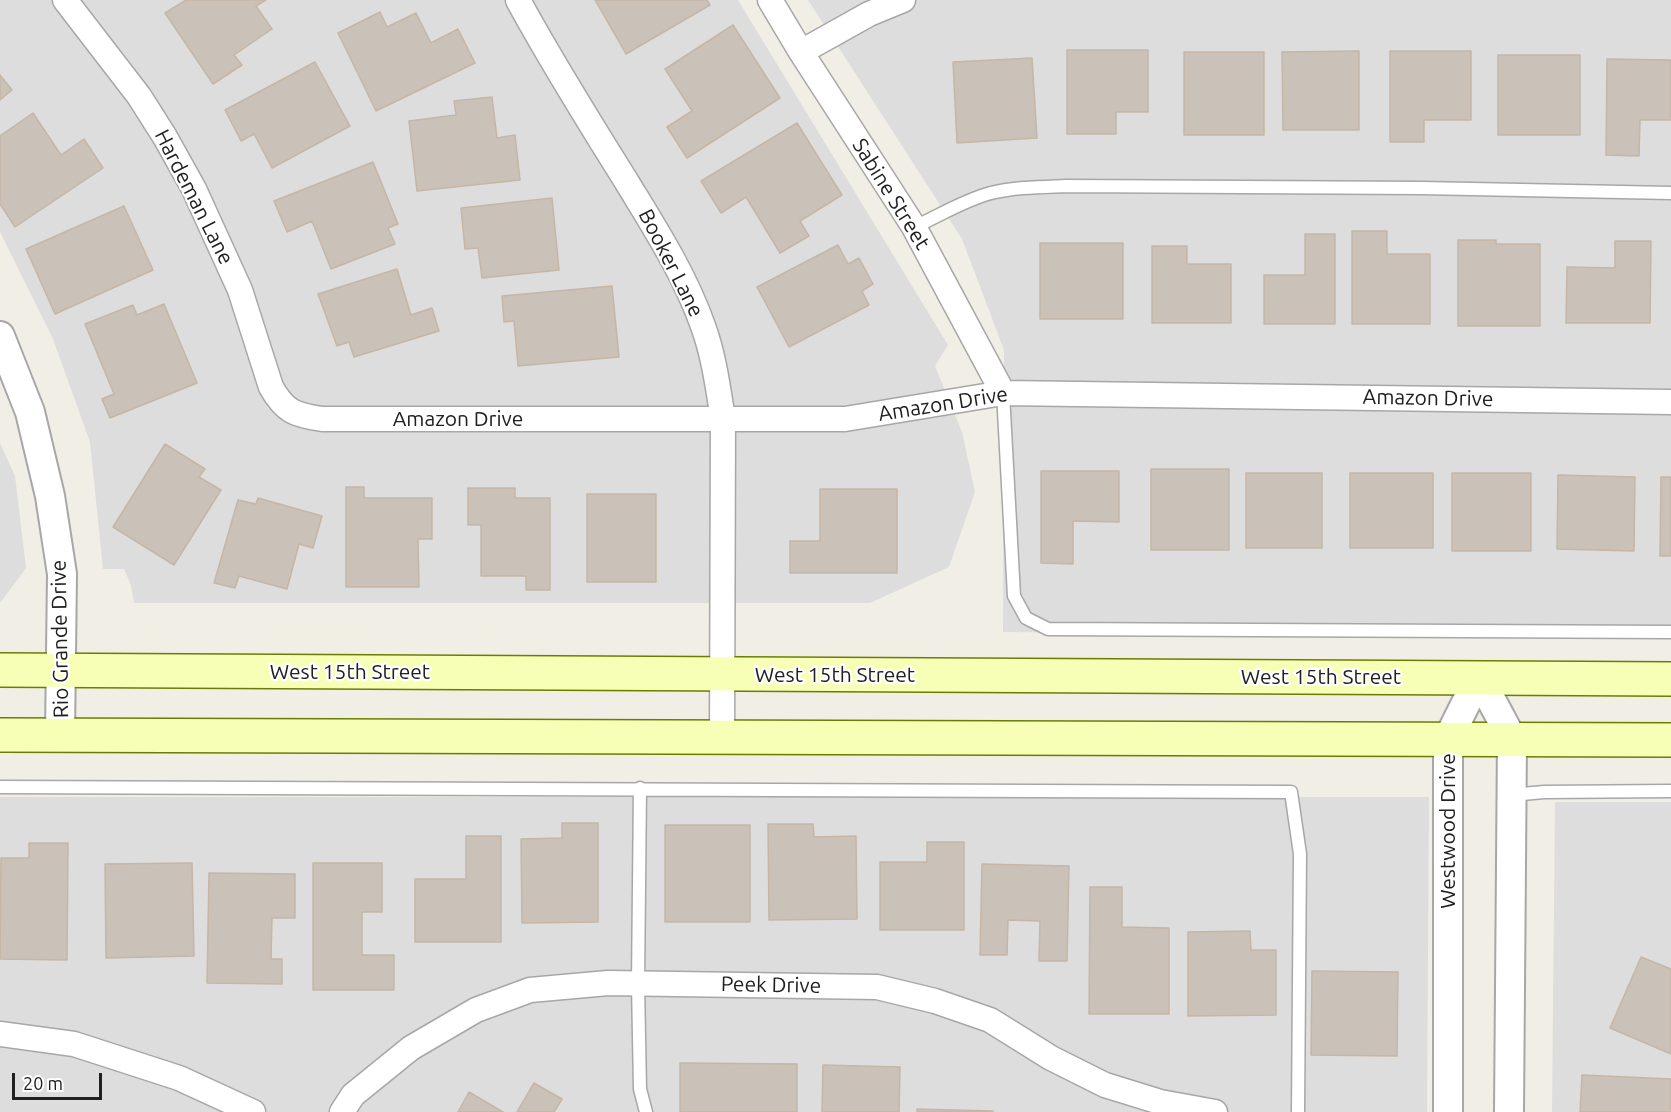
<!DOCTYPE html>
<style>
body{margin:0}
#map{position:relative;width:1671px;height:1112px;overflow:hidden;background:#f1eee6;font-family:Ubuntu,sans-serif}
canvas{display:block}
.scale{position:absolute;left:12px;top:1073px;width:90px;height:27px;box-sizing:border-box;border:3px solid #202020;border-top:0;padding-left:8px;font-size:18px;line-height:21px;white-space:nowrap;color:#202020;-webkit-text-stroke:4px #fff;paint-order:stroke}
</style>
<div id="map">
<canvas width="1671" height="1112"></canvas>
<div class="scale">20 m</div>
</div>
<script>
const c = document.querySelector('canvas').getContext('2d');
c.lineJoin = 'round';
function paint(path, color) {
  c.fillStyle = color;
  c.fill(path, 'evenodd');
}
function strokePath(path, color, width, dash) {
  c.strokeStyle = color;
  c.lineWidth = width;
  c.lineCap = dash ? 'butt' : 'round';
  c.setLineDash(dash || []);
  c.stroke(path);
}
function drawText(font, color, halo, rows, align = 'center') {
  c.font = font + ' Ubuntu,sans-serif';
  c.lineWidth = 4.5;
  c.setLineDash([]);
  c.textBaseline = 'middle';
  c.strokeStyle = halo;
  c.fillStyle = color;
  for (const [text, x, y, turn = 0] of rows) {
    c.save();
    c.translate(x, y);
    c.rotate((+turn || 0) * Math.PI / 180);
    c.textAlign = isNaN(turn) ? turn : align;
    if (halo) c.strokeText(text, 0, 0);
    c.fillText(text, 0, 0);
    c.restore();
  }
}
paint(new Path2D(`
 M0,0H738L948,345L935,366L962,432L975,492L949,567L870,603H134L131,585L124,569H103L90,442L53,339L0,232Z
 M808,0H1671V637L1003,632L1004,350L962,239Z
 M0,443L15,476L26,568L0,603Z
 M0,797H1429L1427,1112H0Z
 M1555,802H1671V1112H1552Z`), '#dedddd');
const building = new Path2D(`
 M186,0H266L256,6L272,29L234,55L242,65L213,84L165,13Z
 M595,0H707L710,5L626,54Z
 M380,12L387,27L416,13L431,43L458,29L475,63L376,111L338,33Z
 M733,25L780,98L687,158L667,127L692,111L665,69Z
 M1067,50H1148V112H1116V134H1067Z
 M1359,51V130H1283L1282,52Z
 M1390,51H1471V120H1424V142H1390Z
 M1184,52H1264V135H1184Z
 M1498,55H1580V135H1498Z
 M1032,58L1037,138L957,143L953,62Z
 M1607,59L1671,60V120H1640L1639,156L1606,155Z
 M315,62L350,126L272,168L254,134L241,141L225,110Z
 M0,75L12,90L0,100Z
 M492,97L497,138L515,135L520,180L417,191L409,121L456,115L454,101Z
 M33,113L61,155L84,139L103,168L15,227L0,204V136Z
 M797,123L842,195L800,221L809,236L780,253L746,197L721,213L701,181Z
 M373,162L398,224L388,228L395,244L331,269L312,221L287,232L274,201Z
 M552,198L559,270L482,278L478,248L465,249L461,208Z
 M124,206L153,270L55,314L26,249Z
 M1352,231H1387V254H1430V324H1352Z
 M1305,234H1335V324H1264V275H1305Z
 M1458,240H1496V244H1540V326H1458Z
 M1615,241H1651L1650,323H1566L1567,267L1615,268Z
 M1040,243H1123V319H1040Z
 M838,245L848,264L859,258L873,284L862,291L869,305L789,347L757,287Z
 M1152,246H1187V264H1231V323H1152Z
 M397,269L411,315L432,308L439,331L354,357L349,342L337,346L318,294Z
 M612,286L619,357L518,366L514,321L504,322L502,296Z
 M164,304L197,383L110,418L102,399L114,394L85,324L133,305L137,315Z
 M165,444L205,469L199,477L221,490L174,565L113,527Z
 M1151,469H1229V550H1151Z
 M1041,471H1119V522L1073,521V564L1041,563Z
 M1246,473H1322V548H1246Z
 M1350,473H1433V548H1350Z
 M1452,473H1531V551H1452Z
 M1558,475L1635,477L1634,551L1557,549Z
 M1661,477H1671V556H1660Z
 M346,487H364V498H432V539H418L419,587H346Z
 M468,488H515V498H550V590H526V576H481V525H468Z
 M820,489H897V573H790V541H820Z
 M587,494H656V582H587Z
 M258,498L322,516L313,548L299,544L287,589L239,576L235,588L214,583L238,500L256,504Z
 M562,823H598V922L522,923L521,839L562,838Z
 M768,824H813L814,837L856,836L857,919L769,920Z
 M665,825H750V922H665Z
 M466,836H501V942H415V879H466Z
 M927,842H964V930H880V862H927Z
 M29,843H68L67,960L0,959L1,858H29Z
 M192,863L194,956L106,958L105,864Z
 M313,863H382V912H362V955H394V990H313Z
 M982,864L1069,866L1067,961H1039L1040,921L1008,920L1007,955H980Z
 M209,873L295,874V918H272L271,959H282V984L207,983Z
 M1090,887H1122V927L1169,928V1014H1089Z
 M1250,931L1251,950H1276V1015L1188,1016V932Z
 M1641,957L1671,969V1054L1610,1028Z
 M1312,971L1398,972L1397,1056L1311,1055Z
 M680,1063L797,1064V1112H680Z
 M823,1065L900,1067L899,1112H822Z
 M1582,1075L1671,1079V1112H1580Z
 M534,1083L562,1099L554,1112H517Z
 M469,1092L503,1112H458Z
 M917,1109L993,1111V1112H917Z`);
paint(building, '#cac1b8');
strokePath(building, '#c5b6a6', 1.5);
const service = new Path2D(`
 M914,227C939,216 964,200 991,193C1016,187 1041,187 1066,186L1421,188L1671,193
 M1003,393L1014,596L1026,618L1048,629L1671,632
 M0,787L1291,792L1300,854L1298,1112
 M640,788L638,984L640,1089L646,1112
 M1511,795L1544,792L1671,791`);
const minor = new Path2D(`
 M65,0L139,96L165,137L194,189L240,290L271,387C285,412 295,415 322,419H845L1003,393L1671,402
 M518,0C552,63 590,123 628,184C656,230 685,275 703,326C714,356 718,388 723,419L722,738
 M770,0L801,52L914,227L1003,393
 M801,52L869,14L903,0
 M0,1034L74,1044L179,1078L253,1112
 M342,1112L353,1095L411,1048L476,1010L530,990L608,983L877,987L935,1001L990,1020L1051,1058L1105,1085L1160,1102L1215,1112`);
const tertiary = new Path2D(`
 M0,336L30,412L50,496L62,574L60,735
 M1479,677L1512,739L1509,1112
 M1448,1112V739L1479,677`);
const secondary = new Path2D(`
 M0,670L1671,679
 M0,735L1671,740`);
strokePath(service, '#a7a7a7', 15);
strokePath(minor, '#a7a7a7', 27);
strokePath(tertiary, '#a7a7a7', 32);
strokePath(secondary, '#697e00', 36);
strokePath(service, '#fff', 12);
strokePath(minor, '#fff', 24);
strokePath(tertiary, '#fff', 28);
strokePath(secondary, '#f7ffb6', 33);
drawText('21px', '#202020', '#fff', [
 ["Sabine Street",891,194,58],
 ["Hardeman Lane",194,197,63],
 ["Booker Lane",671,263,63],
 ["Amazon Drive",1428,398,1],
 ["Amazon Drive",943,404,-9],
 ["Amazon Drive",458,419],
 ["Rio Grande Drive",60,639,-91],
 ["West 15th Street",350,672],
 ["West 15th Street",835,675],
 ["West 15th Street",1321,677],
 ["Westwood Drive",1448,831,-90],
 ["Peek Drive",771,985,1]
]);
</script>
